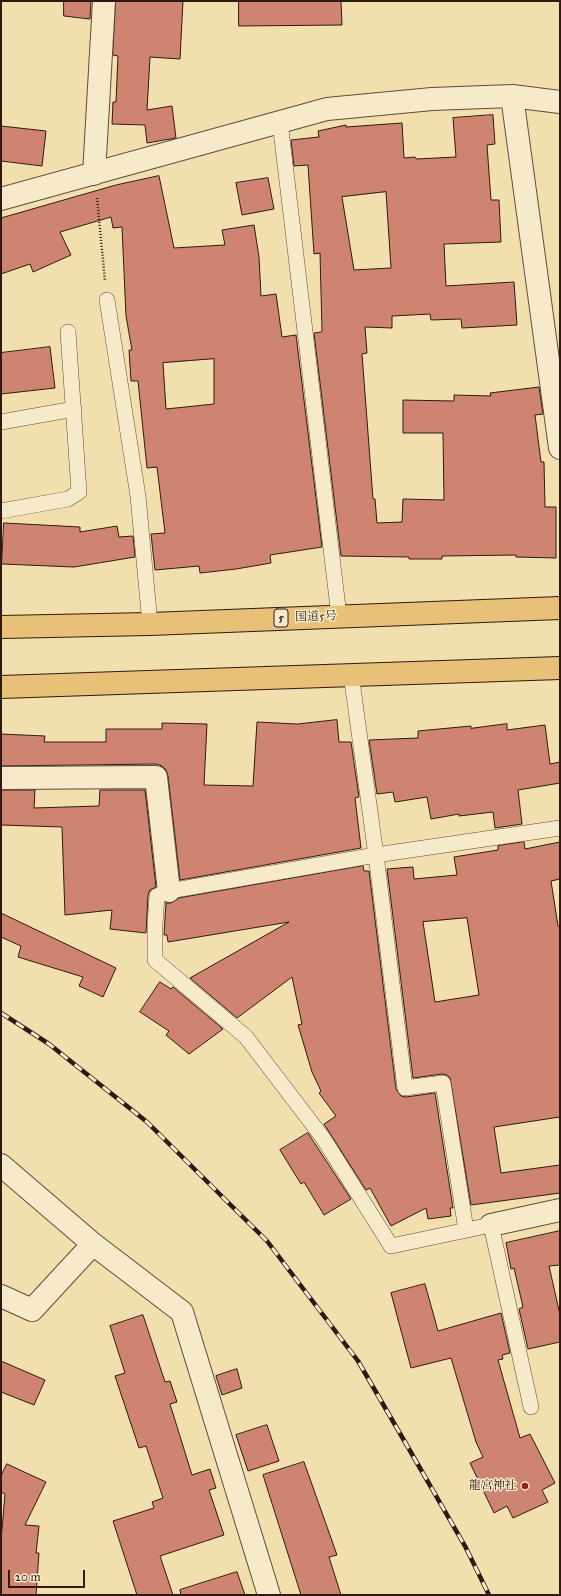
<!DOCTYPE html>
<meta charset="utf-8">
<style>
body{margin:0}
#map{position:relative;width:561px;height:1596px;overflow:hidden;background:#f2dfae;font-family:"IM FELL Great Primer",serif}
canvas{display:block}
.frame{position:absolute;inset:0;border:2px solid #2e1a12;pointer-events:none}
.scale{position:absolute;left:8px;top:1570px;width:77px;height:18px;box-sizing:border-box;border:2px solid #2e1a12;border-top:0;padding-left:5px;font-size:12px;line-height:14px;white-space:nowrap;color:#2e1a12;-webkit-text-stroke:3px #f7eaca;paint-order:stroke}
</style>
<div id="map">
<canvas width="561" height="1596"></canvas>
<div class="frame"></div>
<div class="scale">20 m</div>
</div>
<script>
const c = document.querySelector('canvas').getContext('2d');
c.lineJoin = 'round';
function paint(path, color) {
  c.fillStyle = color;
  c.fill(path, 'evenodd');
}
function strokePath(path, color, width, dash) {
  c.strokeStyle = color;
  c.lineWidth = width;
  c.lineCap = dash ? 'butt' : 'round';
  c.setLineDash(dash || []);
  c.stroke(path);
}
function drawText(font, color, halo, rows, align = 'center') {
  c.font = font + ' "IM FELL Great Primer","Noto Serif JP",serif';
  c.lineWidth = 3;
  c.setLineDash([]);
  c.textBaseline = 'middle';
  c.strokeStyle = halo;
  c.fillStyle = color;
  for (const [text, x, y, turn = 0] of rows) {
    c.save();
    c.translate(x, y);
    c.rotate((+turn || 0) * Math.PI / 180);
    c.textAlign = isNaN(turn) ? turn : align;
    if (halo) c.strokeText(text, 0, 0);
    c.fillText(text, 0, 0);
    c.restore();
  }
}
const building = new Path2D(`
 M64,1H91L90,19L64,16Z
 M116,1H183L180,59L150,57L147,110L172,106L176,138L147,143L145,125L112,124L113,102H116L118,56L113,55Z
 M239,1H341L342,25L239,26Z
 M493,115L495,144L487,145L491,200H499L501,242L444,244L446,286L514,282L517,325L462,328L461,319L431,320L430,314L392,316V328L365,327L367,353L362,354L373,499H375L377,523L402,522L403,499L444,500L443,433H403V400L454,401V395L491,396L490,393L539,387L543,414L535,415L541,462H544L545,507H556V558L516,557V555L442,556V559H409V557L341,556L314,333L321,332L322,331L320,253L314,254L308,165L294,166L291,140L319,137L318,131L346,125V127L402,123L404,158L415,157L416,159L456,157L453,118ZM386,192L391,268L354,270L342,197Z
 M1,126L46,131L42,166L1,161Z
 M159,176L174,248L225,245L222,230L254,225L259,257L261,296L276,294L282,337L296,335L322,547L270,555L271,563L236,569L200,573L199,566L155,570L151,534L165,533L157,467L147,468L138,381H131L129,350H132L126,316L122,227L113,228L111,217L60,232L71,255L33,272L30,264L1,274V218L116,185ZM214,359V404L166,409L163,363Z
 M268,178L274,209L242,215L236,183Z
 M50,347L55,388L1,394V353Z
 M4,523L80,527V532L117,526L119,537L133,536L135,557L74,567L2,564Z
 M337,720L339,742H351L359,797L355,798L361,848L180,880L168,776L166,770L162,766L156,764L1,766V734L45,736L44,742H106V729H162V723L207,724L204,785L253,786L257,722L297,724Z
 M507,724V730L545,725L550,764L560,762V783L518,790L522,824L495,828L493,812L459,816V814L431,819L427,797L395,802L393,792L377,794L369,740L418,738V731L471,726V728Z
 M1,790H35L34,808L99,806L100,790H145L156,887L150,890L148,895L146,933L110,929L112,910L65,915L62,827L1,825Z
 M524,842L525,849L560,842V879L551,881L558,926H560V1117L494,1127L501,1173L560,1165V1193L471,1205L450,1078L447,1075L442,1074L413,1078L387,869L413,867L414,879L457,875L454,857L498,850V846ZM467,918L479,995L435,1002L423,922Z
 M363,866L364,871H369L396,1089L401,1096L406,1097L435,1093L453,1208H450L451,1216L428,1219L426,1208L391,1226L370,1188L366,1190L324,1124L336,1116L319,1093L321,1091L312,1072L298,1025L302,1024L292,977L237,1018L190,978L289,922L168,942L167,935H164L166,903H171L179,898Z
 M1,913L116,968L103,997L79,986L83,977L18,957L21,946L1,937Z
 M160,982L171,989L173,987L223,1029L189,1054L166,1035L169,1031L140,1012Z
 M308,1133L351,1199L324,1215L304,1182L301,1184L280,1150Z
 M560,1231V1265L549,1266L560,1315V1342L528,1349L519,1309L523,1307L514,1268L511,1269L506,1243Z
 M425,1284L438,1331L501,1313L510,1353L502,1355L503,1359L498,1360L520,1438L530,1434L555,1483L542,1490L548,1502L513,1518L507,1506L494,1513L470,1463L483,1457L476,1442L451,1358L411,1368L391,1293Z
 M143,1315L165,1382L170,1381L177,1402L170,1404L192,1475L210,1469L216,1488L209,1490L224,1535L160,1556L173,1595H137L113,1521L154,1508L152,1502L163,1498L146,1446L139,1448L115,1376L125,1373L110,1326Z
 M1,1361L45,1380L34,1405L1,1392Z
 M237,1369L242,1388L222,1395L216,1376Z
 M267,1425L279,1461L248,1471L236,1435Z
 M304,1462L337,1555L329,1557L341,1595H301L263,1475Z
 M7,1464L46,1482L25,1525L39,1526L36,1553H39L36,1595H1V1541L5,1494L1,1492V1476Z
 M237,1572L245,1595H181L180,1590Z`);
paint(building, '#cf8471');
strokePath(building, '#2e1a12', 1);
const service = new Path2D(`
 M280,122L339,616
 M107,300L138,496L150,624
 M1,422L74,409
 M1,511L68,499L79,492L68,332
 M351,674L376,855L405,1088L443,1083L466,1230
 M531,1407L491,1225L391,1246L323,1138L246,1037L155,960V924L157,896L169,891L376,855L560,828`);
const minor = new Path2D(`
 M512,96L560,448
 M94,174L104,1
 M1,199L327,109L432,99L512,96L560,102
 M1,778L156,777L169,891
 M1,1165L93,1244L182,1312L269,1595
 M491,1225L560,1210
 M1,1296L32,1310L93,1244`);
const trunk = new Path2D(`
 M1,627L150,624L560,608
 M1,687L560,668`);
strokePath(service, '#5f4b39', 16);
strokePath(minor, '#5f4b39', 24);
strokePath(trunk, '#2e1a12', 24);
strokePath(new Path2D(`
 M97,198L105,281`), '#2e1a12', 2.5, [1, 2]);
strokePath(service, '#f7eaca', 15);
strokePath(minor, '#f7eaca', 22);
strokePath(trunk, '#e9c077', 22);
const rail = new Path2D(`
 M1,1013L49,1044L147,1122L267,1241L358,1361L409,1449L465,1546L489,1595`);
strokePath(rail, '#2e1a12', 4.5);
strokePath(rail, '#f7eaca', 3, [9]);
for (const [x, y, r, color] of [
 [525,1486,4,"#8f2418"]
]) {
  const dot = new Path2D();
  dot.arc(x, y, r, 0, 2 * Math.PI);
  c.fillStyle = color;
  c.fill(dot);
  strokePath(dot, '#f7eaca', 1.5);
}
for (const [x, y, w] of [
 [281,618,14]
]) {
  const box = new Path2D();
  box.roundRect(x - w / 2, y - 9, w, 18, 3);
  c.fillStyle = '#f7eaca';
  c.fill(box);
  strokePath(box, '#2e1a12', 1);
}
drawText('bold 11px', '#2e1a12', null, [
 ["5",281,618]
]);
drawText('12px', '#2e1a12', '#f7eaca', [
 ["国道5号",316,617,-2]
]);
drawText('12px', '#2e1a12', '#f7eaca', [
 ["龍宮神社",517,1486]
], 'right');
</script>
